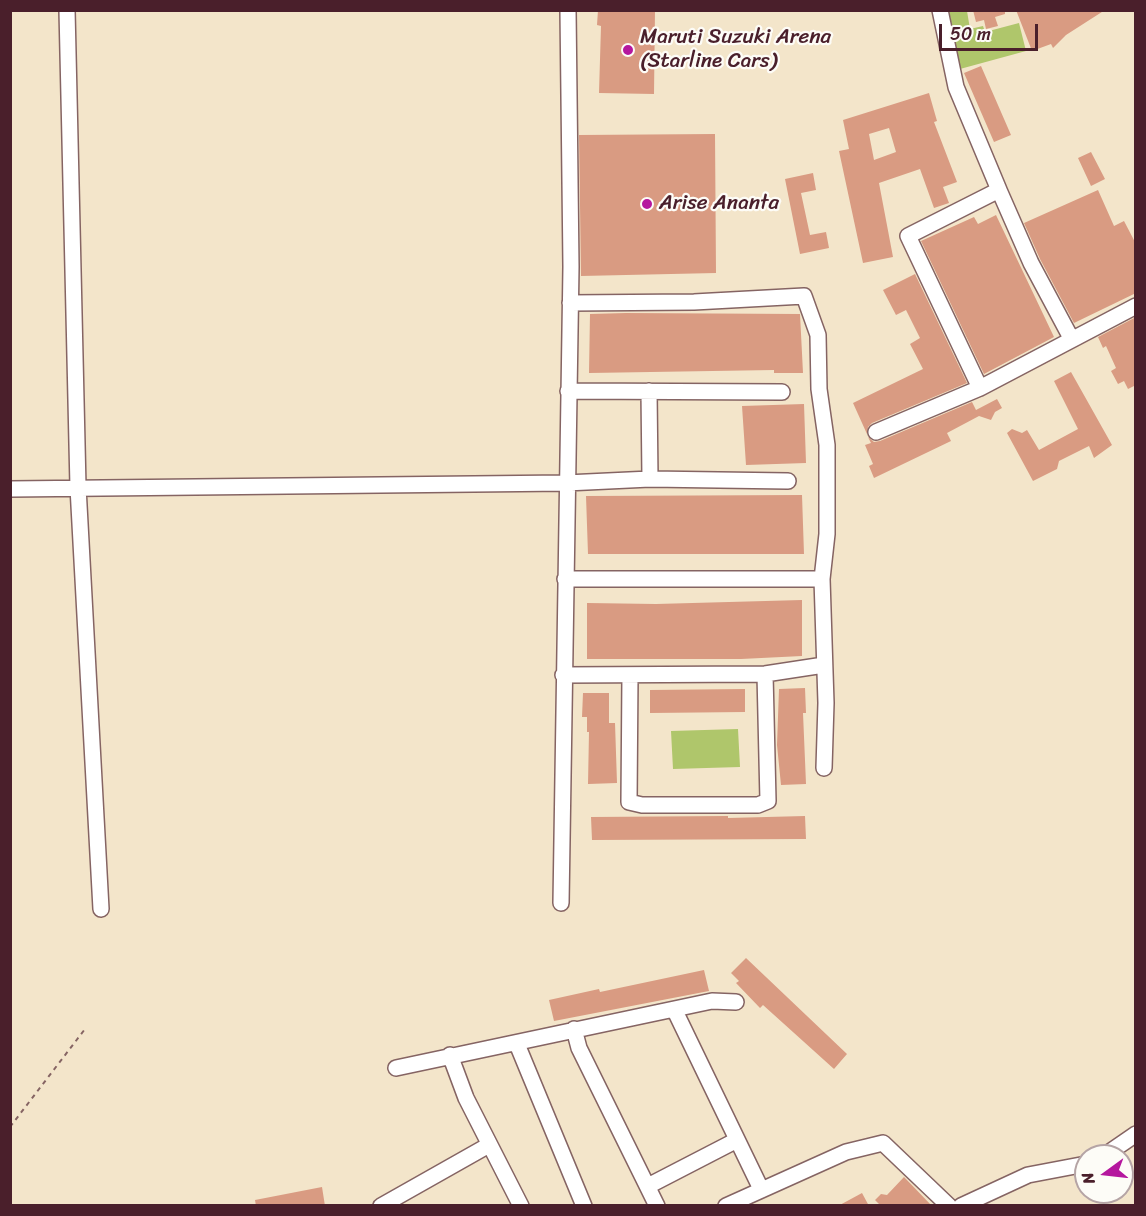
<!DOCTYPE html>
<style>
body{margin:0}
#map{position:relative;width:1146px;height:1216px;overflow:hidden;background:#f3e5ca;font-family:Sriracha,sans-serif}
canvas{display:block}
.frame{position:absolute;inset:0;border:12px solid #4a1f2b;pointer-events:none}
.north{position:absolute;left:1074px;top:1144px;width:60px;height:60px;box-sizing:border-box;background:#fdfcf7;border:2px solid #b5a4a5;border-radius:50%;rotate:255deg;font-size:16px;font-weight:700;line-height:24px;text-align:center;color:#4a1f2b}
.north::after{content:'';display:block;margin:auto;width:21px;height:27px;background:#b5179e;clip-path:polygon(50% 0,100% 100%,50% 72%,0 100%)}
.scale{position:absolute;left:939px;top:24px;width:99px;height:27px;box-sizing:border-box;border:3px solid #4a1f2b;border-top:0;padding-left:8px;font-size:18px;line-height:21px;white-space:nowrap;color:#4a1f2b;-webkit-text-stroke:4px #fdfcf7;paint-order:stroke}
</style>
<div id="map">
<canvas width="1146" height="1216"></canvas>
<div class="frame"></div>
<div class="north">N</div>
<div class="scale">50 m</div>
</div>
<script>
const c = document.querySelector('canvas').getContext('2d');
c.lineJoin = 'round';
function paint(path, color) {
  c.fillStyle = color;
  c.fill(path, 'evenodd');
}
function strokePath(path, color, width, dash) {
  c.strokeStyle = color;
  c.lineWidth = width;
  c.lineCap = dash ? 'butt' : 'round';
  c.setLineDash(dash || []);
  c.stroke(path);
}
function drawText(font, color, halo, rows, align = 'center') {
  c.font = font + ' Sriracha,sans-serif';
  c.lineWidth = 4.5;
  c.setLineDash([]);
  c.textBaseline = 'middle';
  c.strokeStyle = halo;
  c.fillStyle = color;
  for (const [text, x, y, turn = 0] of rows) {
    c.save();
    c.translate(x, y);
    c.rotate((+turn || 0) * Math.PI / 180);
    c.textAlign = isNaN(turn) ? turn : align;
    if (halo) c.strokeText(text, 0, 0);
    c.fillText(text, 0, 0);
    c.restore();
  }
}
paint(new Path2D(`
 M949,11H967L970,29L983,26L985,32L1019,23L1026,51L960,69Z
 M738,729L740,767L673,769L671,731Z`), '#afc66b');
paint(new Path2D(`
 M598,10H655L654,94L599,93L601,26L597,25Z
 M973,10H1005V14L995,17L998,26L986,29L984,20L976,22Z
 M1016,10H1105L1066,35L1053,48L1051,44L1032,51Z
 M981,66L1011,135L994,142L964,73Z
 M929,93L937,121L934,122L957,182L943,187L949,203L934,208L920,169L879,183L893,257L863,263L839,151L849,149L843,120ZM889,128L896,152L874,160L869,134Z
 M715,134L716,273L581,276L579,135Z
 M1091,152L1105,179L1091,186L1078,158Z
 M813,173L816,190L801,193L810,235L826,232L829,248L800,254L785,179Z
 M1098,190L1114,226L1124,221L1136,244V293L1074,323L1040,259L1024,223Z
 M996,215L1054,337L984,374L921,241L974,217L978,224Z
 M915,274L967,383L872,423L868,427L867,434L853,403L923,369L910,344L920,338L906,310L896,315L883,290Z
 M626,313L800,314L803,373H774V370L589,373L590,314Z
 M1136,317V385L1128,389L1124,381L1118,384L1111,371L1116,368L1106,346L1103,348L1098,337Z
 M1071,372L1112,445L1094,458L1089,446L1059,461L1057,469L1033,481L1007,433L1012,429L1022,433L1027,430L1039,450L1078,429L1054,381Z
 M997,399L1002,408L995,412L991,420L979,416L947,433L951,441L874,478L869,466L873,464L865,445L871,443L868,437L874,442L880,441L972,402L976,410Z
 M804,404L806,463L746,465L742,406Z
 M802,495L804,554H588L586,496Z
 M802,600V656L741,659H587V603L656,604Z
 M805,688L806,713H803L806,784L781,785L777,745L779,689Z
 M745,689V712L650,713V690Z
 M583,693H609V723H615L617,783L588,784L589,732H587V717H582Z
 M728,816V818L805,816L806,839L592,840L591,817Z
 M746,958L847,1054L834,1069L763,1005L760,1008L736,983L739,981L731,973Z
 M704,970L709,991L554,1021L549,1000L599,989L600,992Z
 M904,1177L932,1206H881L875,1200L881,1194L887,1195Z
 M322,1187L325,1206H256L255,1200Z
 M862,1193L869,1206H838Z`), '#d99b82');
const minor = new Path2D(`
 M67,10L78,487L101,909
 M940,10L956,87L999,190L908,236L980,388L1136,306
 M999,190L1031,263L1071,338
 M570,303L694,302L804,296L818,335L819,389L827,445V534L822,579L826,703L824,768
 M568,391L782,392
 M649,391L650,479
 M876,432L980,388
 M10,489L566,483L650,479L788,481
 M565,579H822
 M563,675L765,674L824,665
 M630,675L629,802L642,805H758L768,801L765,674
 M561,903L571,267L568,10
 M675,1011L761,1189
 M574,1029L579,1048L657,1206
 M517,1044L584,1206
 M450,1055L466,1098L521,1206
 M396,1068L712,1001L736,1002
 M1104,1156L1136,1134
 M648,1186L737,1140
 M381,1206L489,1145
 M726,1206L846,1152L883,1143L949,1206
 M961,1206L1028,1175L1086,1164`);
strokePath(minor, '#856463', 18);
strokePath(new Path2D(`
 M10,1127L85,1029`), '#856463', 2, [4.5, 4.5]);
strokePath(minor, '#fff', 15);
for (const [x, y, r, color] of [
 [628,50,6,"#b5179e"],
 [647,204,6,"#b5179e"]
]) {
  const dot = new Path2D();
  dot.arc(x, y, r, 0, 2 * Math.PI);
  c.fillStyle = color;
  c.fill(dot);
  strokePath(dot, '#fdfcf7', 2);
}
drawText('21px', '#4a1f2b', '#fdfcf7', [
 ["Maruti Suzuki Arena",640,38],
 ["(Starline Cars)",640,62],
 ["Arise Ananta",659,204]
], 'left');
</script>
